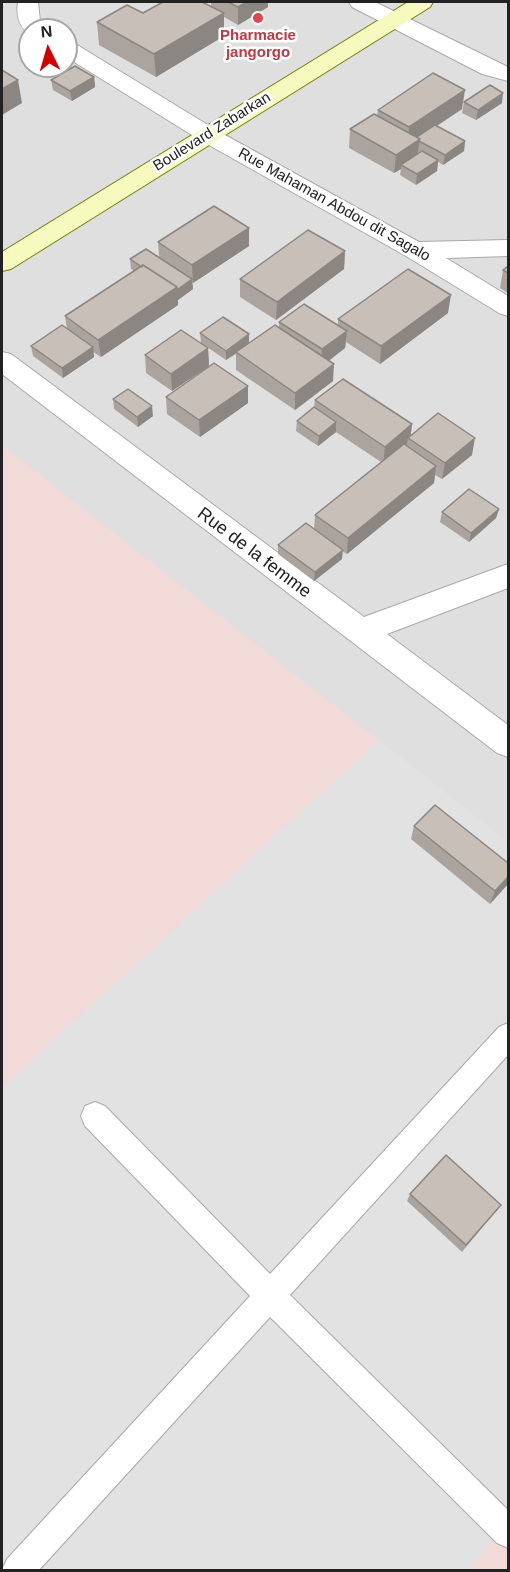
<!DOCTYPE html>
<style>
body{margin:0}
#map{position:relative;width:510px;height:1572px;overflow:hidden;background:#f2efe9;font-family:Arial,sans-serif}
canvas{display:block}
.frame{position:absolute;inset:0;border:3px solid #222;pointer-events:none}
.north{position:absolute;left:18px;top:18px;width:60px;height:60px;box-sizing:border-box;background:#fff;border:2px solid #a7a7a7;border-radius:50%;rotate:355deg;font-size:16px;font-weight:700;line-height:24px;text-align:center;color:#222}
.north::after{content:'';display:block;margin:auto;width:21px;height:27px;background:#d40000;clip-path:polygon(50% 0,100% 100%,50% 72%,0 100%)}
</style>
<div id="map">
<canvas width="510" height="1572"></canvas>
<div class="frame"></div>
<div class="north">N</div>
</div>
<script>
const c = document.querySelector('canvas').getContext('2d');
c.lineJoin = 'round';
function paint(path, color) {
  c.fillStyle = color;
  c.fill(path, 'evenodd');
}
function strokePath(path, color, width, dash) {
  c.strokeStyle = color;
  c.lineWidth = width;
  c.lineCap = dash ? 'butt' : 'round';
  c.setLineDash(dash || []);
  c.stroke(path);
}
function drawText(font, color, halo, rows, align = 'center') {
  c.font = font + ' Arial,sans-serif';
  c.lineWidth = 5;
  c.setLineDash([]);
  c.textBaseline = 'middle';
  c.strokeStyle = halo;
  c.fillStyle = color;
  for (const [text, x, y, turn = 0] of rows) {
    c.save();
    c.translate(x, y);
    c.rotate((+turn || 0) * Math.PI / 180);
    c.textAlign = isNaN(turn) ? turn : align;
    if (halo) c.strokeText(text, 0, 0);
    c.fillText(text, 0, 0);
    c.restore();
  }
}
paint(new Path2D(`
 M2,2H508V1570H2ZM30,30H66V66H30Z`), '#e0dfdf');
paint(new Path2D(`
 M2,445L508,842V1570H2Z`), '#f2dad9');
paint(new Path2D(`
 M379,740L508,842V1523L469,1570H2V1087Z`), '#e2e2e2');
const lane = new Path2D(`
 M508,1023V1055L290,1295L508,1510V1548L497,1543L270,1317L39,1570H2L7,1559L250,1296L85,1126L81,1116L85,1106L95,1102L105,1106L270,1274L499,1027Z`);
const street = new Path2D(`
 M18,2H38L40,21L48,30H30V35C18,26 16,15 18,2Z
 M349,2H375L508,67V81L482,74L352,7Z
 M66,41L74,43L216,130L419,242L508,240V256L446,258L508,296V316L499,313L406,256L200,140L66,57Z
 M2,352L11,354L364,617L508,564V588L387,634L508,725V757L497,753L2,374Z`);
const secondary = new Path2D(`
 M408,2H433L430,7L11,269L2,271V252Z`);
strokePath(lane, '#a9a9a9', 2);
strokePath(street, '#a9a9a9', 2);
strokePath(secondary, '#707d05', 2);
paint(lane, '#fff');
paint(street, '#fff');
paint(secondary, '#f7fabf');
paint(new Path2D(`
 M211,2H268V7L238,25L224,17V36L156,77L99,45L97,22L143,13L211,6Z
 M94,77L95,87L72,101L53,90L51,80Z
 M464,102L502,103L476,120L462,113Z
 M462,109L437,126L465,141L464,151L443,165L438,162L437,171L416,185L400,175L401,169L394,173L349,148L350,129L377,115L378,110Z
 M158,242L249,246L193,283L192,282L193,289L178,300V305L101,357L93,352L94,357L63,378L33,356L31,346L67,329L65,316L135,271L131,269L130,259L159,257Z
 M345,251L344,269L276,320L240,297V279Z
 M508,266V293L500,288L503,270Z
 M448,313L380,364L346,342L345,348L329,360L333,381L295,410L236,370V354L226,360L201,343L200,333L249,334V343L279,328V322L338,325V319Z
 M208,348L209,366L172,391L146,373L145,355Z
 M248,386V403L200,437L167,414L166,397Z
 M113,399L153,416L138,427L114,409Z
 M315,400L412,424L411,435L472,455L442,479L435,475L434,483L347,554L342,551V559L314,581L278,554V545L314,529L315,515L381,462L336,432L318,446L296,431L297,421L314,407Z
 M499,509L496,518L469,542L440,522L442,512Z
 M414,826L508,863V884L490,904L411,839Z
 M410,1194L495,1212L462,1252L407,1201Z`), '#aba49e');
paint(new Path2D(`
 M247,2H268V7L238,25V7Z
 M224,13V36L156,77L154,54Z
 M94,77L95,87L72,101L70,91Z
 M18,80L22,103L2,115V89Z
 M465,90L462,109L407,145L409,127Z
 M503,93L502,103L476,120L478,110Z
 M420,139L417,157L401,165V169L394,173L396,155Z
 M465,141L464,151L443,165L445,155Z
 M438,160L437,171L416,185L417,174Z
 M249,228V246L193,283L192,265Z
 M345,251L344,269L276,320L277,302Z
 M192,279L193,289L178,300V305L101,357L98,340L177,287Z
 M451,295L448,313L380,364L381,346Z
 M347,331L345,348L321,367L322,349Z
 M249,334V344L226,360V351Z
 M93,347L94,357L63,378L62,368Z
 M208,348L209,366L172,391L171,374Z
 M334,364L333,381L295,410V393Z
 M248,386V403L200,437L199,420Z
 M152,406L153,416L138,427L137,417Z
 M336,422V432L318,446L319,436Z
 M412,424L410,439L408,438L407,444L383,464L385,447Z
 M475,438L472,455L442,479L445,463Z
 M436,466L434,483L347,554L348,538Z
 M499,509L496,518L469,542L471,533Z
 M343,550L342,559L314,581L315,572Z
 M508,877V884L490,904L495,891Z`), '#8b8681');
const building = new Path2D(`
 M163,2H202L224,13L154,54L97,22L127,5L143,13Z
 M228,2H247L238,7Z
 M75,66L94,77L70,91L51,80Z
 M2,70L18,80L2,89Z
 M433,73L465,90L409,127L378,110Z
 M490,85L503,93L478,110L464,102Z
 M374,114L420,139L396,155L350,129Z
 M435,125L465,141L445,155L419,141L420,139L417,137Z
 M422,151L438,160L417,174L401,165Z
 M214,206L249,228L192,265L158,242Z
 M308,230L345,251L277,302L240,279Z
 M146,249L192,279L177,290V287L143,265L142,267L130,259Z
 M143,265L177,287L98,340L65,316Z
 M508,266V273L503,270Z
 M408,269L451,295L381,346L338,319Z
 M304,304L347,331L322,349L279,322Z
 M223,317L249,334L226,351L200,333Z
 M62,325L93,347L62,368L31,346Z
 M275,325L334,364L295,393L236,352Z
 M181,330L208,348L171,374L145,355Z
 M214,363L248,386L199,420L166,397Z
 M343,379L412,424L385,447L315,400Z
 M128,389L152,406L137,417L113,399Z
 M314,407L336,422L319,436L297,421Z
 M438,413L475,438L445,463L408,438Z
 M404,444L436,466L348,538L315,515Z
 M469,489L499,509L471,533L442,512Z
 M306,523L343,550L315,572L278,545Z
 M435,805L508,863V877L495,891L414,826Z
 M446,1155L501,1205L466,1245L410,1194Z`);
paint(building, '#c7bfb8');
strokePath(building, '#8b8681', 1.5);
for (const [x, y, r, color] of [
 [258,18,6,"#e0444e"]
]) {
  const dot = new Path2D();
  dot.arc(x, y, r, 0, 2 * Math.PI);
  c.fillStyle = color;
  c.fill(dot);
  strokePath(dot, '#fff', 2);
}
drawText('bold 15px', '#be3a42', '#fff', [
 ["Pharmacie",258,36],
 ["jangorgo",258,53]
]);
drawText('15px', '#222', '#fff', [
 ["Boulevard Zabarkan",212,132,-32],
 ["Rue Mahaman Abdou dit Sagalo",334,205,29]
]);
drawText('18px', '#222', '#fff', [
 ["Rue de la femme",254,553,37]
]);
</script>
